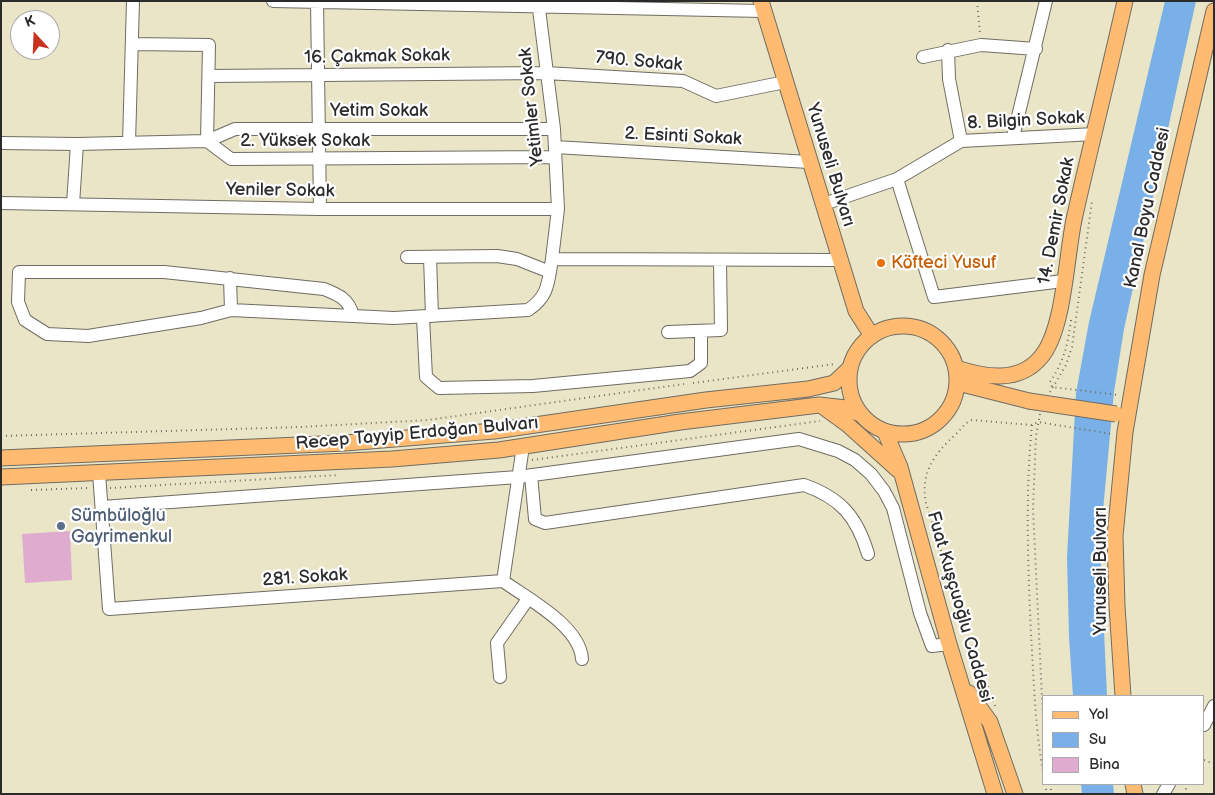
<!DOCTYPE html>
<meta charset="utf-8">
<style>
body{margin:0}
#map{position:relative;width:1215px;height:795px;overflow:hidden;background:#ebe5c8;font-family:"Balsamiq Sans",sans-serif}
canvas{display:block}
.frame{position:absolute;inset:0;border:2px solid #2b2b2b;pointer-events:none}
.legend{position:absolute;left:1042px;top:695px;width:162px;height:90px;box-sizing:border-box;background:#fff;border:1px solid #aaa;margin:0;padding:6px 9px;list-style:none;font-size:15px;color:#2b2b2b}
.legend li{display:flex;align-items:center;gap:10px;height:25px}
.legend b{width:25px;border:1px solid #aaa}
.north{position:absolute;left:10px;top:10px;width:50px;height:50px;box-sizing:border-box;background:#fff;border:1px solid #aaa;border-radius:50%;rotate:340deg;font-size:14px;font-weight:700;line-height:20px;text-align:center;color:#2b2b2b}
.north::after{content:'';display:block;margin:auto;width:18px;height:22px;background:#c8321e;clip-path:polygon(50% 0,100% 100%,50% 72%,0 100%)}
</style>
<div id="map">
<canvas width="1215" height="795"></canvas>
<div class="frame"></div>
<ul class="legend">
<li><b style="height:6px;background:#ffbb71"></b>Yol</li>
<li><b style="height:14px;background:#79b0e8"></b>Su</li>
<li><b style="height:14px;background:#dfacd0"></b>Bina</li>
</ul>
<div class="north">K</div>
</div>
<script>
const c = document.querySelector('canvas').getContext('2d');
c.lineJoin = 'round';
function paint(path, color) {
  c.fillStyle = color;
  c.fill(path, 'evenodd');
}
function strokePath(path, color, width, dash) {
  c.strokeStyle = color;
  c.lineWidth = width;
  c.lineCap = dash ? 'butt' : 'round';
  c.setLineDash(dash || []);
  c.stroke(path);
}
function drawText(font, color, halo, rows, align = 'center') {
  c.font = font + ' "Balsamiq Sans",sans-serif';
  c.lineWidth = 4.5;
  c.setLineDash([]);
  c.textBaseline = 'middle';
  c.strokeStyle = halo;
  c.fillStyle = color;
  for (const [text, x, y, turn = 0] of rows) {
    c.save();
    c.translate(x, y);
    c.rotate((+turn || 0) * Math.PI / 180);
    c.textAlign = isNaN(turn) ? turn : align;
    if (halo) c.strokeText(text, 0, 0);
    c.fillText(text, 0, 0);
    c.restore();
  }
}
paint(new Path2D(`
 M1165,1H1196L1124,329L1114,392L1100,543L1107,696H1073L1069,637L1067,557L1076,393L1089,322Z
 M1081,784H1113L1114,794H1082Z`), '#79b0e8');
paint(new Path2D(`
 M70,531L72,580L25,583L22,534Z`), '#dfacd0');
const minor = new Path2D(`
 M273,1L763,11
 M317,1L320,209
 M538,1L554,129L558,209L552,259L840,260
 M132,44L209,45L207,141L235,129H554
 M948,50L949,79L961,141
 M923,57L981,45L1036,49
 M209,76L546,73L683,81L716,96L785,82
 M1013,137L1046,1
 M1,143L77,144L207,141L231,159L555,157
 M129,143L133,1
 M555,147L809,162
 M897,179L934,297L1063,281
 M1,203L320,209H558
 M73,204L77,144
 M824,204L897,179L961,141L1095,134
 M407,257L497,256L517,259L550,272
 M430,257L432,316
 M230,278L231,310
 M353,316C349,299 339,295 324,289L164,272H19L18,302L25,320L47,334L88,336L201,318L231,310L394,318L528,310C549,296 548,282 552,259
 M423,317L426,377L439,388L533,386L690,371L701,363V331
 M668,332L721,330L720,260
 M99,473L109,609L503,581L523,446
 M531,475L535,519L545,523L804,485C841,498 857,517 868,554
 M102,507L518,477L799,439L838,451L855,460L871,474L884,491L893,508L920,613L932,646L949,644
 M503,581C528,599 580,626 582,659
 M500,677L497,643L528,599
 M1204,725L1214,706
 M1163,794L1169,784`);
const major = new Path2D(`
 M761,1L856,311L872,336
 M849 380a54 54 0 1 1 108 0a54 54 0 1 1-108 0Z
 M956,368C984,377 1019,384 1041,357C1065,329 1066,253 1075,215C1091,144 1109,73 1125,1
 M958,383L1029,401
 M822,406L848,425L898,470
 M885,432L900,467L949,644L995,794
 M1,458L345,443L494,431L706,400L808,389L834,383L850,368
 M1,477L392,459L499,450L680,422L819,405L846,408L862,415
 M969,693L990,722L1015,794
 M1123,696L1117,606L1115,536L1125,432L1152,275L1214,11
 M1133,784L1135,794`);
strokePath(minor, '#6e6c62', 14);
strokePath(major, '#6e6c62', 17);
strokePath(new Path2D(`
 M977,1L980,33
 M1071,320C1068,344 1064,361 1050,382L1052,387L1119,395
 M693,383L835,364
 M1050,392L1066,365L1072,347L1092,201
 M1040,414L1036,436L1033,508L1044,741
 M1032,425C1025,495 1028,564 1031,634C1034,682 1035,730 1044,777
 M1,436L300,427L428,420L684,384
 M532,460L820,421
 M110,488L338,475
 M31,490L88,488
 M995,706L987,683L980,675L926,503C920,474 934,454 955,435C961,430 964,423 972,420L1032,425L1038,422L1112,434
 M1204,760L1214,764
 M1045,784L1047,794
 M1050,784L1052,794
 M1184,794L1188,784`), '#6e6c62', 2, [1, 4]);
strokePath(minor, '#fff', 12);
strokePath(major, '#ffbb71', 15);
const majorBridge = new Path2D(`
 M1029,401L1116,414`);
strokePath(majorBridge, '#6e6c62', 17, []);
strokePath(majorBridge, '#ffbb71', 15);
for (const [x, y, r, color] of [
 [881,263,5,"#e8710a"],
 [61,526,5,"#5c6f8a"]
]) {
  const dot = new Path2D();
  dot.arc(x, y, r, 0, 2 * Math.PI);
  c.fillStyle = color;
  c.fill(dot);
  strokePath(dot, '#fff', 2);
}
drawText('18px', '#2b2b2b', '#fff', [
 ["16. Çakmak Sokak",377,57,-1],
 ["790. Sokak",639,62,5],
 ["Yetimler Sokak",532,107,-96],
 ["Yetim Sokak",379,111],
 ["8. Bilgin Sokak",1026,121,-3],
 ["2. Esinti Sokak",683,137,3],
 ["2. Yüksek Sokak",305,141],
 ["Yunuseli Bulvarı",830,165,73],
 ["Yeniler Sokak",280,191,1],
 ["Kanal Boyu Caddesi",1148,208,-78],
 ["14. Demir Sokak",1057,221,-79],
 ["Recep Tayyip Erdoğan Bulvarı",417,434,-5],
 ["Yunuseli Bulvarı",1101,571,-90],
 ["281. Sokak",305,578,-4],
 ["Fuat Kuşçuoğlu Caddesi",959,607,74]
]);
drawText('18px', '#c56008', '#fff', [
 ["Köfteci Yusuf",891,263]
], 'left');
drawText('18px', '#4e5e75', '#fff', [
 ["Sümbüloğlu",71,516],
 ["Gayrimenkul",71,537]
], 'left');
</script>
